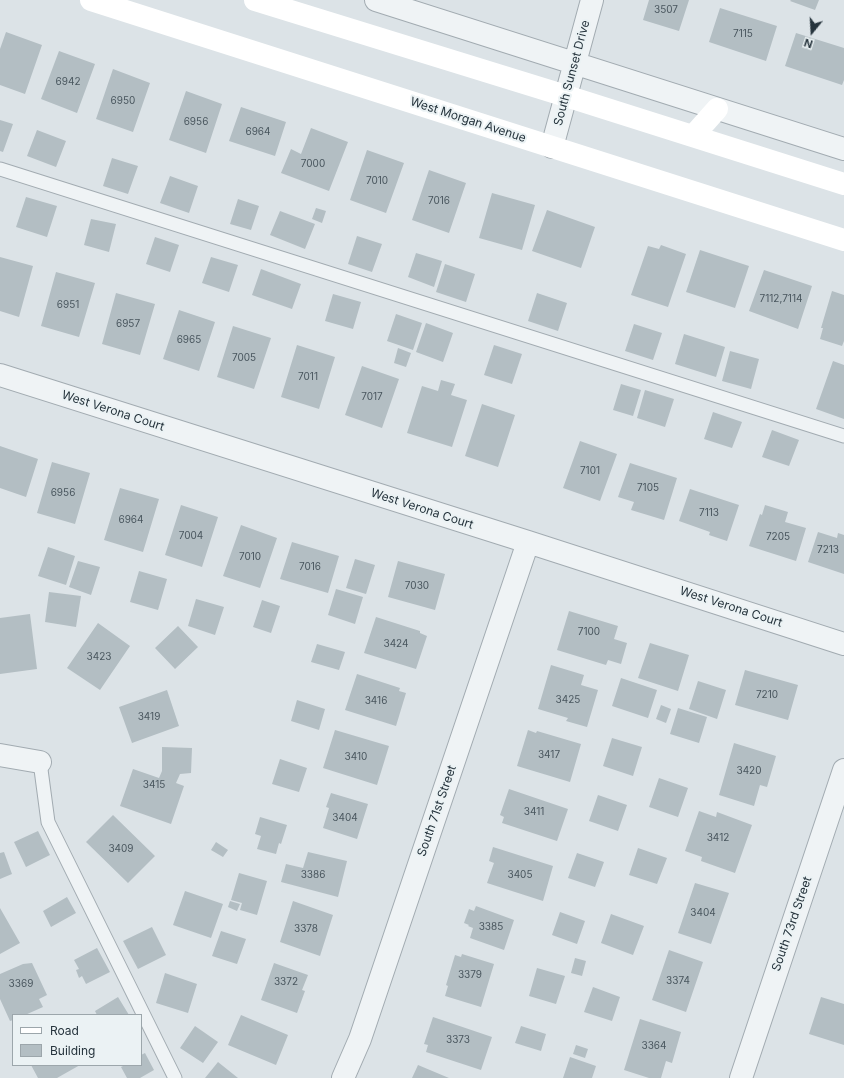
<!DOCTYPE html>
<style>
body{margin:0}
#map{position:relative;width:844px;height:1078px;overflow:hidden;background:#dce3e7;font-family:Inter,sans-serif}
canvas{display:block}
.legend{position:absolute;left:12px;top:1014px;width:130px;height:52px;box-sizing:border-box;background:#ebf2f4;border:1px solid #9ca6ab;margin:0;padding:5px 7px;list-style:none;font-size:12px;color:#26343d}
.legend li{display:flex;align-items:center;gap:8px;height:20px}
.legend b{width:20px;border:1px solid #9ca6ab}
.north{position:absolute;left:792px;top:12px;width:40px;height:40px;-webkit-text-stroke:3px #ebf2f4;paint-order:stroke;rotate:198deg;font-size:11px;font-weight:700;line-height:16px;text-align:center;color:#26343d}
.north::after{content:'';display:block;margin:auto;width:14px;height:18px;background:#26343d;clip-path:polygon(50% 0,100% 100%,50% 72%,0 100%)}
</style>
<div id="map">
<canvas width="844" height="1078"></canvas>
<ul class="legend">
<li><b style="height:5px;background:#fff"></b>Road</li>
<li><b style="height:11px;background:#b3bec3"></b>Building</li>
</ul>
<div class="north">N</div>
</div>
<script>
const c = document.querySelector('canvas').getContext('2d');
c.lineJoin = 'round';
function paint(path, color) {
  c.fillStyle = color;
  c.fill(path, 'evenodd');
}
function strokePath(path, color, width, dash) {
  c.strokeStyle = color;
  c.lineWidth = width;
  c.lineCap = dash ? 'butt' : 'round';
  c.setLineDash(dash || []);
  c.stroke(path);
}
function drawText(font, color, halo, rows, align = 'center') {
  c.font = font + ' Inter,sans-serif';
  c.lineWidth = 4;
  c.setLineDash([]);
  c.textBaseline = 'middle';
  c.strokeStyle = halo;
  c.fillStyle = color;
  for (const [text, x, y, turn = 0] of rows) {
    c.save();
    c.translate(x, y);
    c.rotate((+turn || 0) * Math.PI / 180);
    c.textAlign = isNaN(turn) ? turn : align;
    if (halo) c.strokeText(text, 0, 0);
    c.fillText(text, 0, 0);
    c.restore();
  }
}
paint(new Path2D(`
 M649,0H689L679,31L643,20Z
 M791,0H819L815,10L790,1Z
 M720,8L777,26L766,61L709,42Z
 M6,32L42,45L25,94L0,85V49Z
 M796,33L844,48V80L842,85L785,66Z
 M59,51L95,64L77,113L41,99Z
 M113,69L150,83L133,132L96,119Z
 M186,91L222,104L206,153L169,140Z
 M241,107L286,122L275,156L229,141Z
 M0,120L13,124L3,152L0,151Z
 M311,128L348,142L329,191L281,173L291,149L301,154Z
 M37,130L66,141L56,167L27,156Z
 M367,150L404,163L386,213L350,200Z
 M112,158L138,166L128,194L103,186Z
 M429,170L466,183L449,233L412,220Z
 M170,176L198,186L189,213L160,203Z
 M492,193L535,205L522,250L479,238Z
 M26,197L57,206L47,237L16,227Z
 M238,199L259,206L251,230L230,224Z
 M316,208L326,211L322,223L312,219Z
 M547,210L595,227L581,268L532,251Z
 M280,211L315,224L305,249L270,235Z
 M91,219L116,224L109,252L84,245Z
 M357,236L382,244L372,272L348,264Z
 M155,237L179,245L170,272L146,264Z
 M661,245L686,254L668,307L631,295L648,246L659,249Z
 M700,250L749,266L735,308L686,292Z
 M416,253L442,261L434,287L408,277Z
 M0,257L33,266L19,317L0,311Z
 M211,257L238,265L229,292L202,283Z
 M445,264L475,274L466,302L436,292Z
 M261,269L301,284L292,309L252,295Z
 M764,270L812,286L798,329L749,311Z
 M56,272L95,283L79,337L41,326Z
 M832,291L844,295V341L842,346L820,339L823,328H821Z
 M116,293L155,304L140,355L102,344Z
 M537,293L567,303L558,331L528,321Z
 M333,294L361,302L353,329L325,321Z
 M179,310L215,322L199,371L163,359Z
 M396,314L422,323L413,350L387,341Z
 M426,323L453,333L443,362L416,352Z
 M634,324L662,333L653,360L625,351Z
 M233,326L271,338L254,389L217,377Z
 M684,334L725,347L716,377L675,364Z
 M297,345L335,357L319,409L281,397Z
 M494,345L522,354L512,384L484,375Z
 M398,348L411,353L406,367L394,363Z
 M730,351L759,359L751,389L722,381Z
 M833,361L844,365V419L816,409Z
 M362,366L399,379L382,428L345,415Z
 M441,380L455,384L451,395L467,400L452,447L407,433L422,386L438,391Z
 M621,384L641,390L633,416L613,410Z
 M645,390L674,399L665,427L637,418Z
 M482,404L515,415L498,467L465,456Z
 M713,412L742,422L732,448L704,439Z
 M772,430L799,440L789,466L762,457Z
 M580,441L617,454L600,501L563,488Z
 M0,446L38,459L26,497L0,488Z
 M52,462L90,473L75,524L37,513Z
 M630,463L677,478L664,520L631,510L634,502L618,497Z
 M120,488L159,499L143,552L104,540Z
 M690,489L739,505L727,541L709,535L710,532L679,521Z
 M181,505L218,517L202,567L165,555Z
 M765,505L788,512L785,522L806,528L796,561L749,546L760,514L762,515Z
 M241,525L277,538L260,588L223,576Z
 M818,532L837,538L838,533L844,535V574L808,562Z
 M292,542L339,556L328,593L280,579Z
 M48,547L75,556L66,585L38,576Z
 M355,559L375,565L366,594L346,588Z
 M78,561L100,567L91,595L69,587Z
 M398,561L445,574L435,610L388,597Z
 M139,571L167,579L158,610L130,602Z
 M336,589L363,597L355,624L328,615Z
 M49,592L81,596L76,627L45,622Z
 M196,599L224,607L215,635L188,626Z
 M262,600L280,606L271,633L253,627Z
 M569,611L618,626L614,639L627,643L621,664L608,660L606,665L557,650Z
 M30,614L37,669L0,674V618Z
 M376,617L420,631V633L427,636L416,669L364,653Z
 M98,623L130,646L100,690L67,668Z
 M178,626L198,647L175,669L155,648Z
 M650,643L689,655L678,691L638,678Z
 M317,644L345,652L339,670L311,662Z
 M551,665L584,675L581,685L598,690L587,727L566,721L568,718L538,709Z
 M745,670L798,685L788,720L735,705Z
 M357,674L400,688L399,691L406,693L396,726L345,710Z
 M621,678L657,690L648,718L612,706Z
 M698,681L726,690L717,719L689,709Z
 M167,690L179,726L132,743L119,707Z
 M297,700L325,709L319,730L291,721Z
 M661,705L671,709L666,723L656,719Z
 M678,708L707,717L699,743L670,734Z
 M335,730L389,746L377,785L323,768Z
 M528,730L536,733L537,731L581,744L570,782L517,766Z
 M612,738L642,747L633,776L603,766Z
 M734,743L776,756L767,787L760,785L754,806L719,795Z
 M162,747L192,748L191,773L180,774L176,783L184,786L171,824L120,806L133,769L159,778L162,771Z
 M280,759L307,768L299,792L272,784Z
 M659,778L688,788L678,817L649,807Z
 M509,789L568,809L557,841L502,823L504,817L500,815Z
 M331,793L368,804L357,839L323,828L329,808L326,807Z
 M598,795L627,805L618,831L589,821Z
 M699,811L716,817L717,812L752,825L735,873L701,861L702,857L685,851Z
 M113,815L155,856L128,883L86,842Z
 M260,817L287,825L281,844L279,843L276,854L257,849L261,836L255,834Z
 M38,831L50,855L26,867L14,842Z
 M216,842L228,850L223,857L211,850Z
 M493,847L553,866L543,901L487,883L494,863L489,861Z
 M638,848L667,858L657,884L629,875Z
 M4,852L12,874L0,879V853Z
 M308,852L347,861L338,897L281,882L286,864L303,868Z
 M577,853L604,862L595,887L568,878Z
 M239,873L267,881L257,915L240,910L242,903L231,900Z
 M695,883L729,893L711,944L678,933Z
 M185,891L223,904L211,938L173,925Z
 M67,897L76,913L51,927L43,911Z
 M230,901L240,904L237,911L228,907Z
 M293,901L333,915L320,956L280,942Z
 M476,906L514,920L504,950L470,938L473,928L468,926L469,925L464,923L469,909L474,911Z
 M0,908L20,943L0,954Z
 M560,912L585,921L577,944L552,935Z
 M611,914L644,926L633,955L601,943Z
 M152,927L166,955L138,969L123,941Z
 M221,931L246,939L237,964L212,956Z
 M97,948L110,972L86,984L82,976L79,978L76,970L79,969L74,960Z
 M669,950L703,962L686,1012L652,1000Z
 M462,954L494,964L481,1007L445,996L448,986L446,985L455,955L461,957Z
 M575,958L586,961L582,976L571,973Z
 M32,963L47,995L39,999L43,1007L25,1015H13V1020L10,1021L0,999V974L23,964Z
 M274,963L308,975L302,990L305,991L297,1013L261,1000Z
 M537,968L565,976L556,1004L529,996Z
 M165,973L197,984L188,1013L156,1003Z
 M593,987L620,997L612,1021L584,1012Z
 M118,997L129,1015H97L95,1011Z
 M821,997L844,1004V1045L809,1034Z
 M241,1015L288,1035L276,1065L228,1045Z
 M433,1017L492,1037L481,1070L426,1052L428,1045L424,1044Z
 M640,1019L681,1032L672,1063L666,1061L661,1078H649L624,1070Z
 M195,1026L218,1042L203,1063L180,1048Z
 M521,1026L546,1034L541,1051L515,1043Z
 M576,1045L588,1049L585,1058L573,1054Z
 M145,1053L154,1070L140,1078H127L121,1067L125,1065H141V1055Z
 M570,1057L596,1066L592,1078H563Z
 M218,1062L238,1078H205Z
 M31,1065H80L57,1078H38Z
 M418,1065L449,1078H412Z`), '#b3bec3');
const lane = new Path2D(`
 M0,169L844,436
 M40,762L48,822L175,1078`);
const street = new Path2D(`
 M376,0L844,149
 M552,147L592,0
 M0,375L528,542L844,644
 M0,755L40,762
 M343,1078L360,1039L528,542
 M741,1078L844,770`);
strokePath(lane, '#a2abb1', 15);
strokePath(street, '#a2abb1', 24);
strokePath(lane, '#eff3f5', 13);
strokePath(street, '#eff3f5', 22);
strokePath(new Path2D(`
 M91,0L844,240
 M255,0L566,96L844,184
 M693,136L717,109`), '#fff', 22);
drawText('10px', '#49565e', null, [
 ["3507",666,10],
 ["7115",743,34],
 ["6942",68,82],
 ["6950",123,101],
 ["6956",196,122],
 ["6964",258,132],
 ["7000",313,164],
 ["7010",377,181],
 ["7016",439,201],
 ["7112,7114",781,299],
 ["6951",68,305],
 ["6957",128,324],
 ["6965",189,340],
 ["7005",244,358],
 ["7011",308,377],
 ["7017",372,397],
 ["7101",590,471],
 ["7105",648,488],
 ["6956",63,493],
 ["7113",709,513],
 ["6964",131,520],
 ["7004",191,536],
 ["7205",778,537],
 ["7213",828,550],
 ["7010",250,557],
 ["7016",310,567],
 ["7030",417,586],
 ["7100",589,632],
 ["3424",396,644],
 ["3423",99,657],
 ["7210",767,695],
 ["3425",568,700],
 ["3416",376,701],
 ["3419",149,717],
 ["3417",549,755],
 ["3410",356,757],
 ["3420",749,771],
 ["3415",154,785],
 ["3411",534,812],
 ["3404",345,818],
 ["3412",718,838],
 ["3409",121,849],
 ["3386",313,875],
 ["3405",520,875],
 ["3404",703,913],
 ["3385",491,927],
 ["3378",306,929],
 ["3379",470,975],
 ["3374",678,981],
 ["3372",286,982],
 ["3369",21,984],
 ["3373",458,1040],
 ["3364",654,1046]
]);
drawText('12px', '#26343d', '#ebf2f4', [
 ["South Sunset Drive",572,73,-75],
 ["West Morgan Avenue",468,120,18],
 ["West Verona Court",113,411,18],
 ["West Verona Court",422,509,18],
 ["West Verona Court",731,607,18],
 ["South 71st Street",437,811,-71],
 ["South 73rd Street",792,924,-71]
]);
</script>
